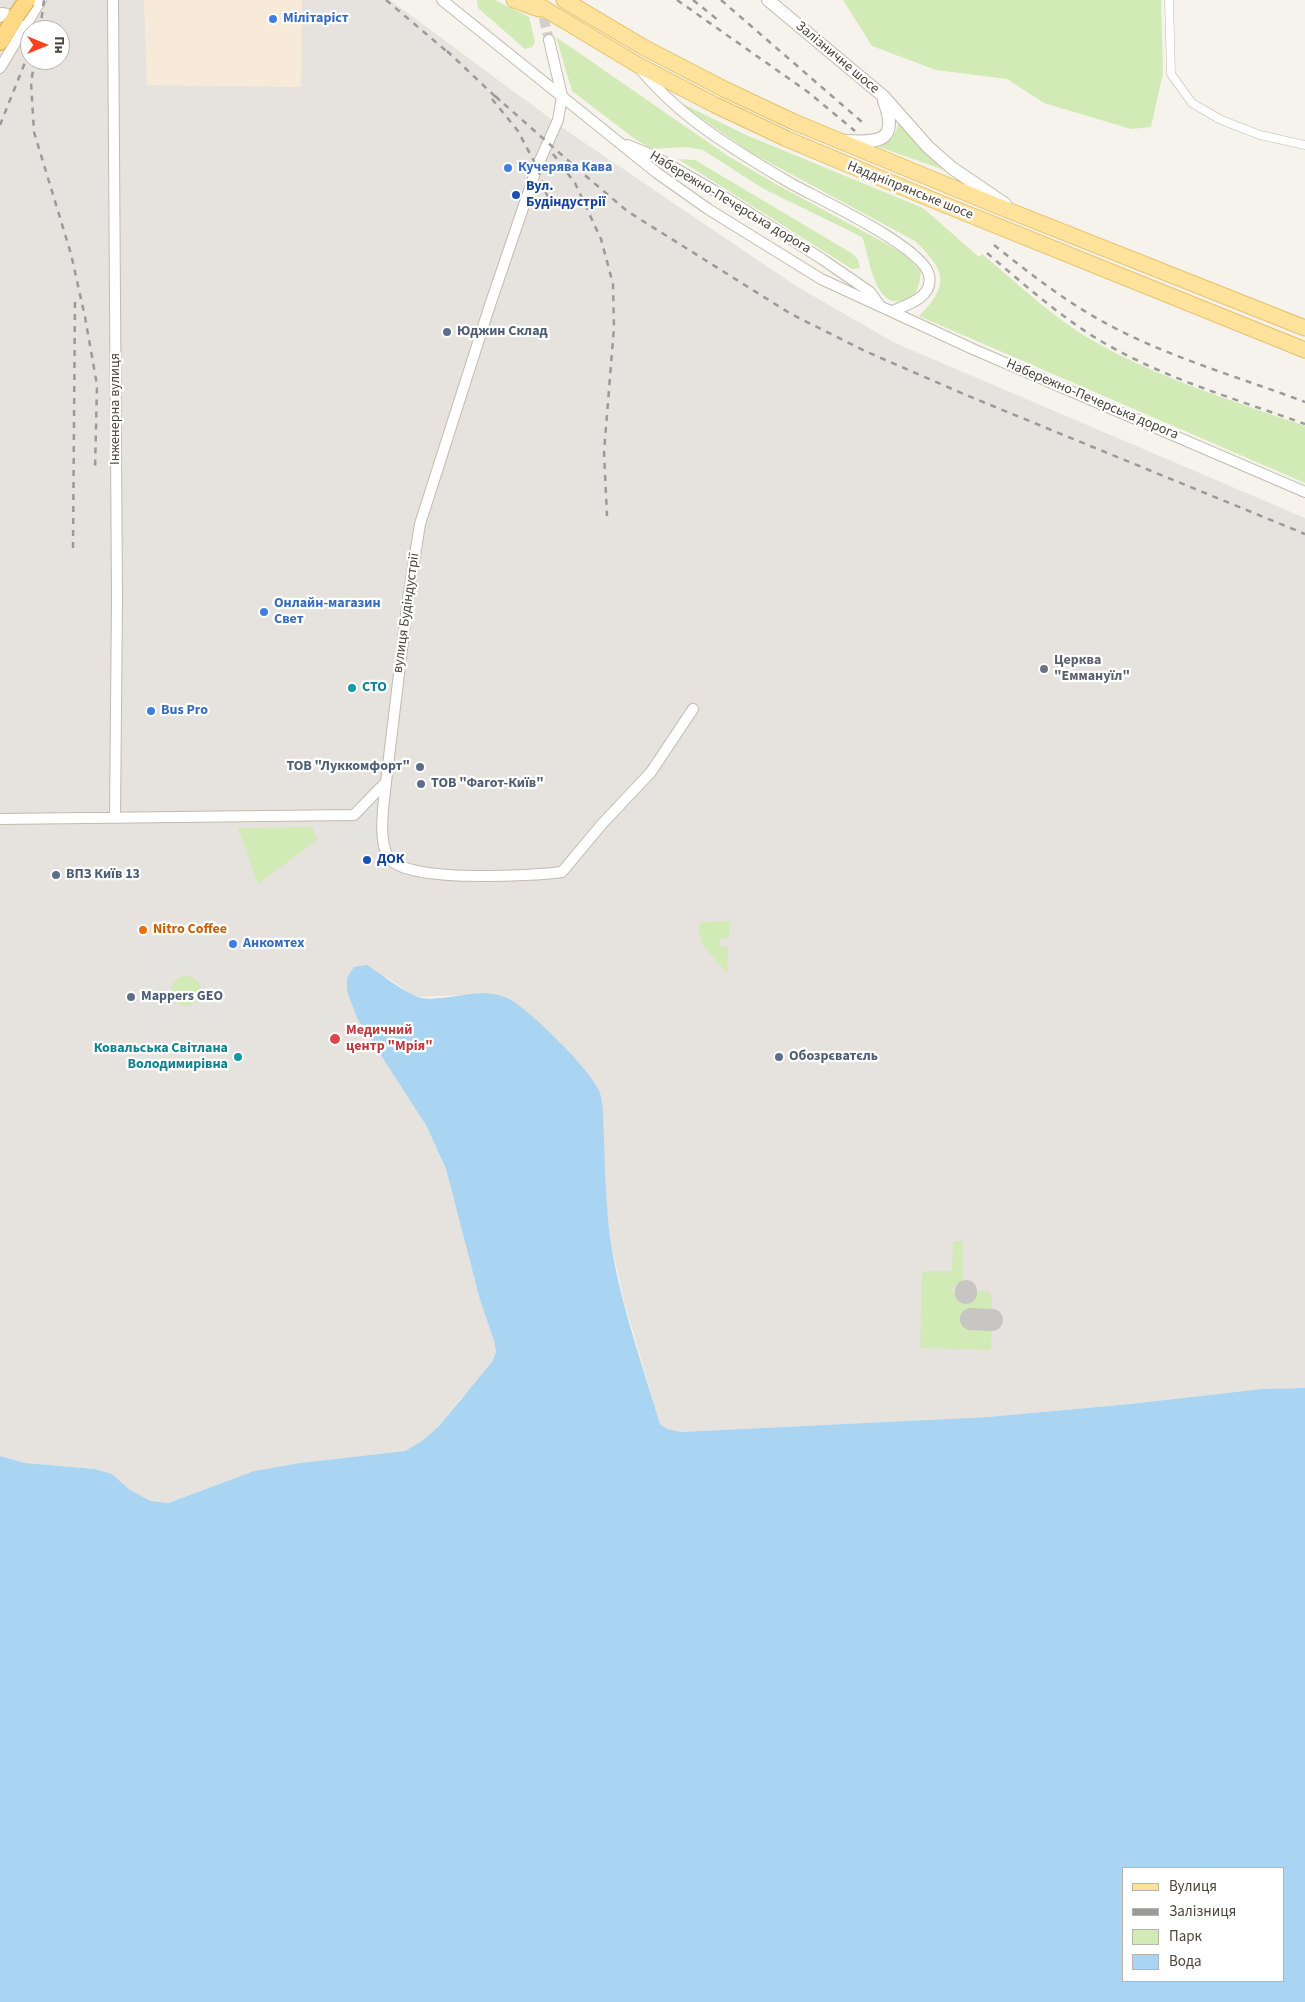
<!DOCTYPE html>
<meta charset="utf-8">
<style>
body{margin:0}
#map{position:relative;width:1305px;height:2002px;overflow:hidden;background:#f6f3ec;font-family:"Source Sans 3",sans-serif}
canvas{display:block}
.legend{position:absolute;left:1122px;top:1867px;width:162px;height:115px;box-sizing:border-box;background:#fff;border:1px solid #b7b4b0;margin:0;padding:6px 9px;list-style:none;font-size:15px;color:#4b4439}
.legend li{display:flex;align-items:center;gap:10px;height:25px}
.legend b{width:25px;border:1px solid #b7b4b0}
.north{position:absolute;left:20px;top:20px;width:50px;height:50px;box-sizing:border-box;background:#fff;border:1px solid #b7b4b0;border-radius:50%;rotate:90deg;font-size:14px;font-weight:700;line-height:20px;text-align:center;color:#4b4439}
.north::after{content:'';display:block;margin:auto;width:18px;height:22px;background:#fc3f1d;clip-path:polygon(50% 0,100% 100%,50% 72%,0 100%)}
</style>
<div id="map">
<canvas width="1305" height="2002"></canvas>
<ul class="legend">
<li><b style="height:6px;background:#ffe39c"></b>Вулиця</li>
<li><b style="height:6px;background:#9a9a9a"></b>Залізниця</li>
<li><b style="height:14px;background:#d2eab5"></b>Парк</li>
<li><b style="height:14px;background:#a9d4f2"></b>Вода</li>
</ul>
<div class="north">Пн</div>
</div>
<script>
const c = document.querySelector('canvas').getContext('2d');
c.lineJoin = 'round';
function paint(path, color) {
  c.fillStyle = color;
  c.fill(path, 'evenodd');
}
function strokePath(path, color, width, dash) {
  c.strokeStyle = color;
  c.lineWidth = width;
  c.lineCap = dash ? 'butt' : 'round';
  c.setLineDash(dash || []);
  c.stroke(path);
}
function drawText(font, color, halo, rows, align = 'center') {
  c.font = font + ' "Source Sans 3",sans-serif';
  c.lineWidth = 4.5;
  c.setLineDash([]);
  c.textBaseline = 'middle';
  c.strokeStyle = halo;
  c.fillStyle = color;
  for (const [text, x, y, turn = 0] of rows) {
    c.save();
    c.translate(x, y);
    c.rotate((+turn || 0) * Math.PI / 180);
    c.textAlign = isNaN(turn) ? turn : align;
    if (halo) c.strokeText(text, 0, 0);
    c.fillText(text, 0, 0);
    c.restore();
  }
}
paint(new Path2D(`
 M144,0H302L301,87L146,85Z`), '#f7ead8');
paint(new Path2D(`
 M0,0H144L147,85L301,87L302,0H390L570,133L796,286L895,343L1305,518V1388L1262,1389L1130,1404L988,1417L681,1432L667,1429L660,1424L624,1301L610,1239L605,1194L487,994L421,997L411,994L385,976L426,1125L446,1169L480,1300L494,1341L496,1352L492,1362L483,1376L462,1397L439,1426L422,1441L405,1451L300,1463L254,1471L167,1503L151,1501L130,1490L112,1474L95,1469L25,1463L0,1456ZM30,30H60V60H30Z`), '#e6e2dd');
paint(new Path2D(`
 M477,0H495L529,17L535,42L532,47L525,49L478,8Z
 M843,0H1161L1163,73L1151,127L1131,129L1044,103L1007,79L936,70L872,46Z
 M556,37L728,156L774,183L905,254L921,271C920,282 918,296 906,300C873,311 870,256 862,237L762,188L703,150L688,147L651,149L635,139L572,91Z
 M673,99L746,135L923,208L979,257L982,254C1017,283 1051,316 1090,339C1157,378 1233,401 1305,426V483L919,316C951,284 945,270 915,241L752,153Z
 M899,121L950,172L879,147C891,141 896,135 899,121Z
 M678,159L695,160L853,254L858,260L860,268L852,269Z
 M312,827L317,840L258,884L238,828Z
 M730,921L729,938L720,939V946L728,947L727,973L702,944L698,927L702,922Z
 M171 991a15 15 0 1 1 30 0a15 15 0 1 1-30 0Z
 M953,1241H963V1283H958L950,1291H988L992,1299L991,1350L920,1348L922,1271H952Z`), '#d2eab5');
paint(new Path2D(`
 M376,793H385L382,833L372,845L347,840L342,833Z
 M210,927L212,1015L195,1017L202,1003L201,978L193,964H178L175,966L170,980V1003L178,1017L154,1036L153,948H166Z
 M215,962H228V1019H216Z
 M320,1013H336V1016H344L343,1026H320Z`), '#e5e3e0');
paint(new Path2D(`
 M367,965C381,974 407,995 422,998C450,1002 481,985 509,999C528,1008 594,1073 600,1093C604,1107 603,1124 604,1139C605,1172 606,1204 610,1237C619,1300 642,1363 660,1424L667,1429L681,1432L988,1417L1130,1404L1262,1389L1305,1388V2002H0V1456L25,1463L95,1469L112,1474L130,1490L151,1501L168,1503L254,1471L300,1463L405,1451L422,1441L439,1426L492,1362L496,1352L494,1341L480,1300L446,1169L426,1125L357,1018L347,991V978L354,967ZM1124,1868H1284V1981H1124Z`), '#a9d4f2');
strokePath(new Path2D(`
 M966,1291V1293
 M971,1319L992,1320`), '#c8c6c3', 22);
strokePath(new Path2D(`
 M540,3L549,40`), '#d4d0c8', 10, [10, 5]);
const pedestrian = new Path2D(`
 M1169,0L1171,74L1192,103L1221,120L1260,135L1305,145`);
const minor = new Path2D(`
 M113,0L117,598L115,818
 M442,0L657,173L708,209L821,279L975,350L1305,492
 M0,17L2,13L19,16
 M0,68L41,0
 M641,70C666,100 697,125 730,146C750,159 771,172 792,184C819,199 923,247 929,275C934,297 907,305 892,311
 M627,145L652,155L715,191L822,259L870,292L880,306
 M386,782C384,802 377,841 389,858C406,883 532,876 562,872L602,824L651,772L693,709
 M0,819L354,815L386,782L408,599L420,524L489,308L537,167L558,120L562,96L549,40`);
const tertiary = new Path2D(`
 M768,0L883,96L928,147L952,168L1005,204
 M846,141C880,143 899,141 884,101`);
const primary = new Path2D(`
 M514,0L539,9
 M530,0L638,65L715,105L787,139L933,200L1305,350
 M564,0L645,48L724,89L794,122L995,205L1305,328`);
const trunk = new Path2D(`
 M0,42L16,16`);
strokePath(pedestrian, '#c2bbae', 9);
strokePath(minor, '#c2bbae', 12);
strokePath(tertiary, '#c2bbae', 14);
strokePath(primary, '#e6c16a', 17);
strokePath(trunk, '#e0a43c', 18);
strokePath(pedestrian, '#fff', 8);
strokePath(minor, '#fff', 10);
strokePath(tertiary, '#fff', 12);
strokePath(primary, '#ffe39c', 15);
strokePath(trunk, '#ffd985', 16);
strokePath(new Path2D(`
 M386,0L451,55
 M677,0L808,92L855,131
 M693,0L718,20
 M721,0L862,122
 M40,30L44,0
 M447,51L500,101
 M35,60L31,82L34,132L71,254L85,317L97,385L95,470
 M495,96L580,171L627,211L791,314L865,351L966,395L1305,534
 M492,99L518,131L537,167L548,198
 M0,125L30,50
 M553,154L575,183L601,239L613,284L614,327L604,452L607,516
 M994,245C1028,272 1062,299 1100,320C1161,355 1239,377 1305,402
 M987,253C1021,282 1054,311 1091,335C1156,376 1233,398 1305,424
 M73,548L75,296`), '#9a9a9a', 2.5, [6, 6]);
const trunkBridge = new Path2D(`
 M16,16L27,0`);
strokePath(trunkBridge, '#e0a43c', 18, []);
strokePath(trunkBridge, '#ffd985', 16);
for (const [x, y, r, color] of [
 [273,19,5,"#3f7fe0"],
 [508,168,5,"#3f7fe0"],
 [516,195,5,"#1a4fb4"],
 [447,332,5,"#5c6f8a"],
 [264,612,5,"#3f7fe0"],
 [1044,669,5,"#6b7280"],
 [352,688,5,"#0f9aa8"],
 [151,711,5,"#3f7fe0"],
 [420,767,5,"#5c6f8a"],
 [421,784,5,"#5c6f8a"],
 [367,860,5,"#1a4fb4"],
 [56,875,5,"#5c6f8a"],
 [143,930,5,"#e8710a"],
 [233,944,5,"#3f7fe0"],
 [131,997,5,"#5c6f8a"],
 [335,1039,6,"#e0444e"],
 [238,1057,5,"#0f9aa8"],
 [779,1057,5,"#5c6f8a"]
]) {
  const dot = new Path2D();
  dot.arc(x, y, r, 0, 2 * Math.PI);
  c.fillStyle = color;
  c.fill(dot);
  strokePath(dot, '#fff', 2);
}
drawText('bold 14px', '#366cbe', '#fff', [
 ["Мілітаріст",283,19],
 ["Кучерява Кава",518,168],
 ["Онлайн-магазин",274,604],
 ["Свет",274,620],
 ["Bus Pro",161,711],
 ["Анкомтех",243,944]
], 'left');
drawText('14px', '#4b4439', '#fff', [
 ["Залізничне шосе",837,58,40],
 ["Наддніпрянське шосе",910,191,22],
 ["Набережно-Печерська дорога",730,203,31],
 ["Набережно-Печерська дорога",1092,400,23],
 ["Інженерна вулиця",116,409,-90],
 ["вулиця Будіндустрії",407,613,-82]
]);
drawText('bold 14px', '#164399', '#fff', [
 ["Вул.",526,187],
 ["Будіндустрії",526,203],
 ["ДОК",377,860]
], 'left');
drawText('bold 14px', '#4e5e75', '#fff', [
 ["Юджин Склад",457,332],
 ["ТОВ \"Луккомфорт\"",410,767,"right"],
 ["ТОВ \"Фагот-Київ\"",431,784],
 ["ВПЗ Київ 13",66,875],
 ["Mappers GEO",141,997],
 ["Обозрєватєль",789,1057]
], 'left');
drawText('bold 14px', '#5b616d', '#fff', [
 ["Церква",1054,661],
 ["\"Еммануїл\"",1054,677]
], 'left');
drawText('bold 14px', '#0d838f', '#fff', [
 ["СТО",362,688],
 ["Ковальська Світлана",228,1049,"right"],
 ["Володимирівна",228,1065,"right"]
], 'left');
drawText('bold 14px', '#c56008', '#fff', [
 ["Nitro Coffee",153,930]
], 'left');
drawText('bold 14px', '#be3a42', '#fff', [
 ["Медичний",346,1031],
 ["центр \"Мрія\"",346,1047]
], 'left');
</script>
